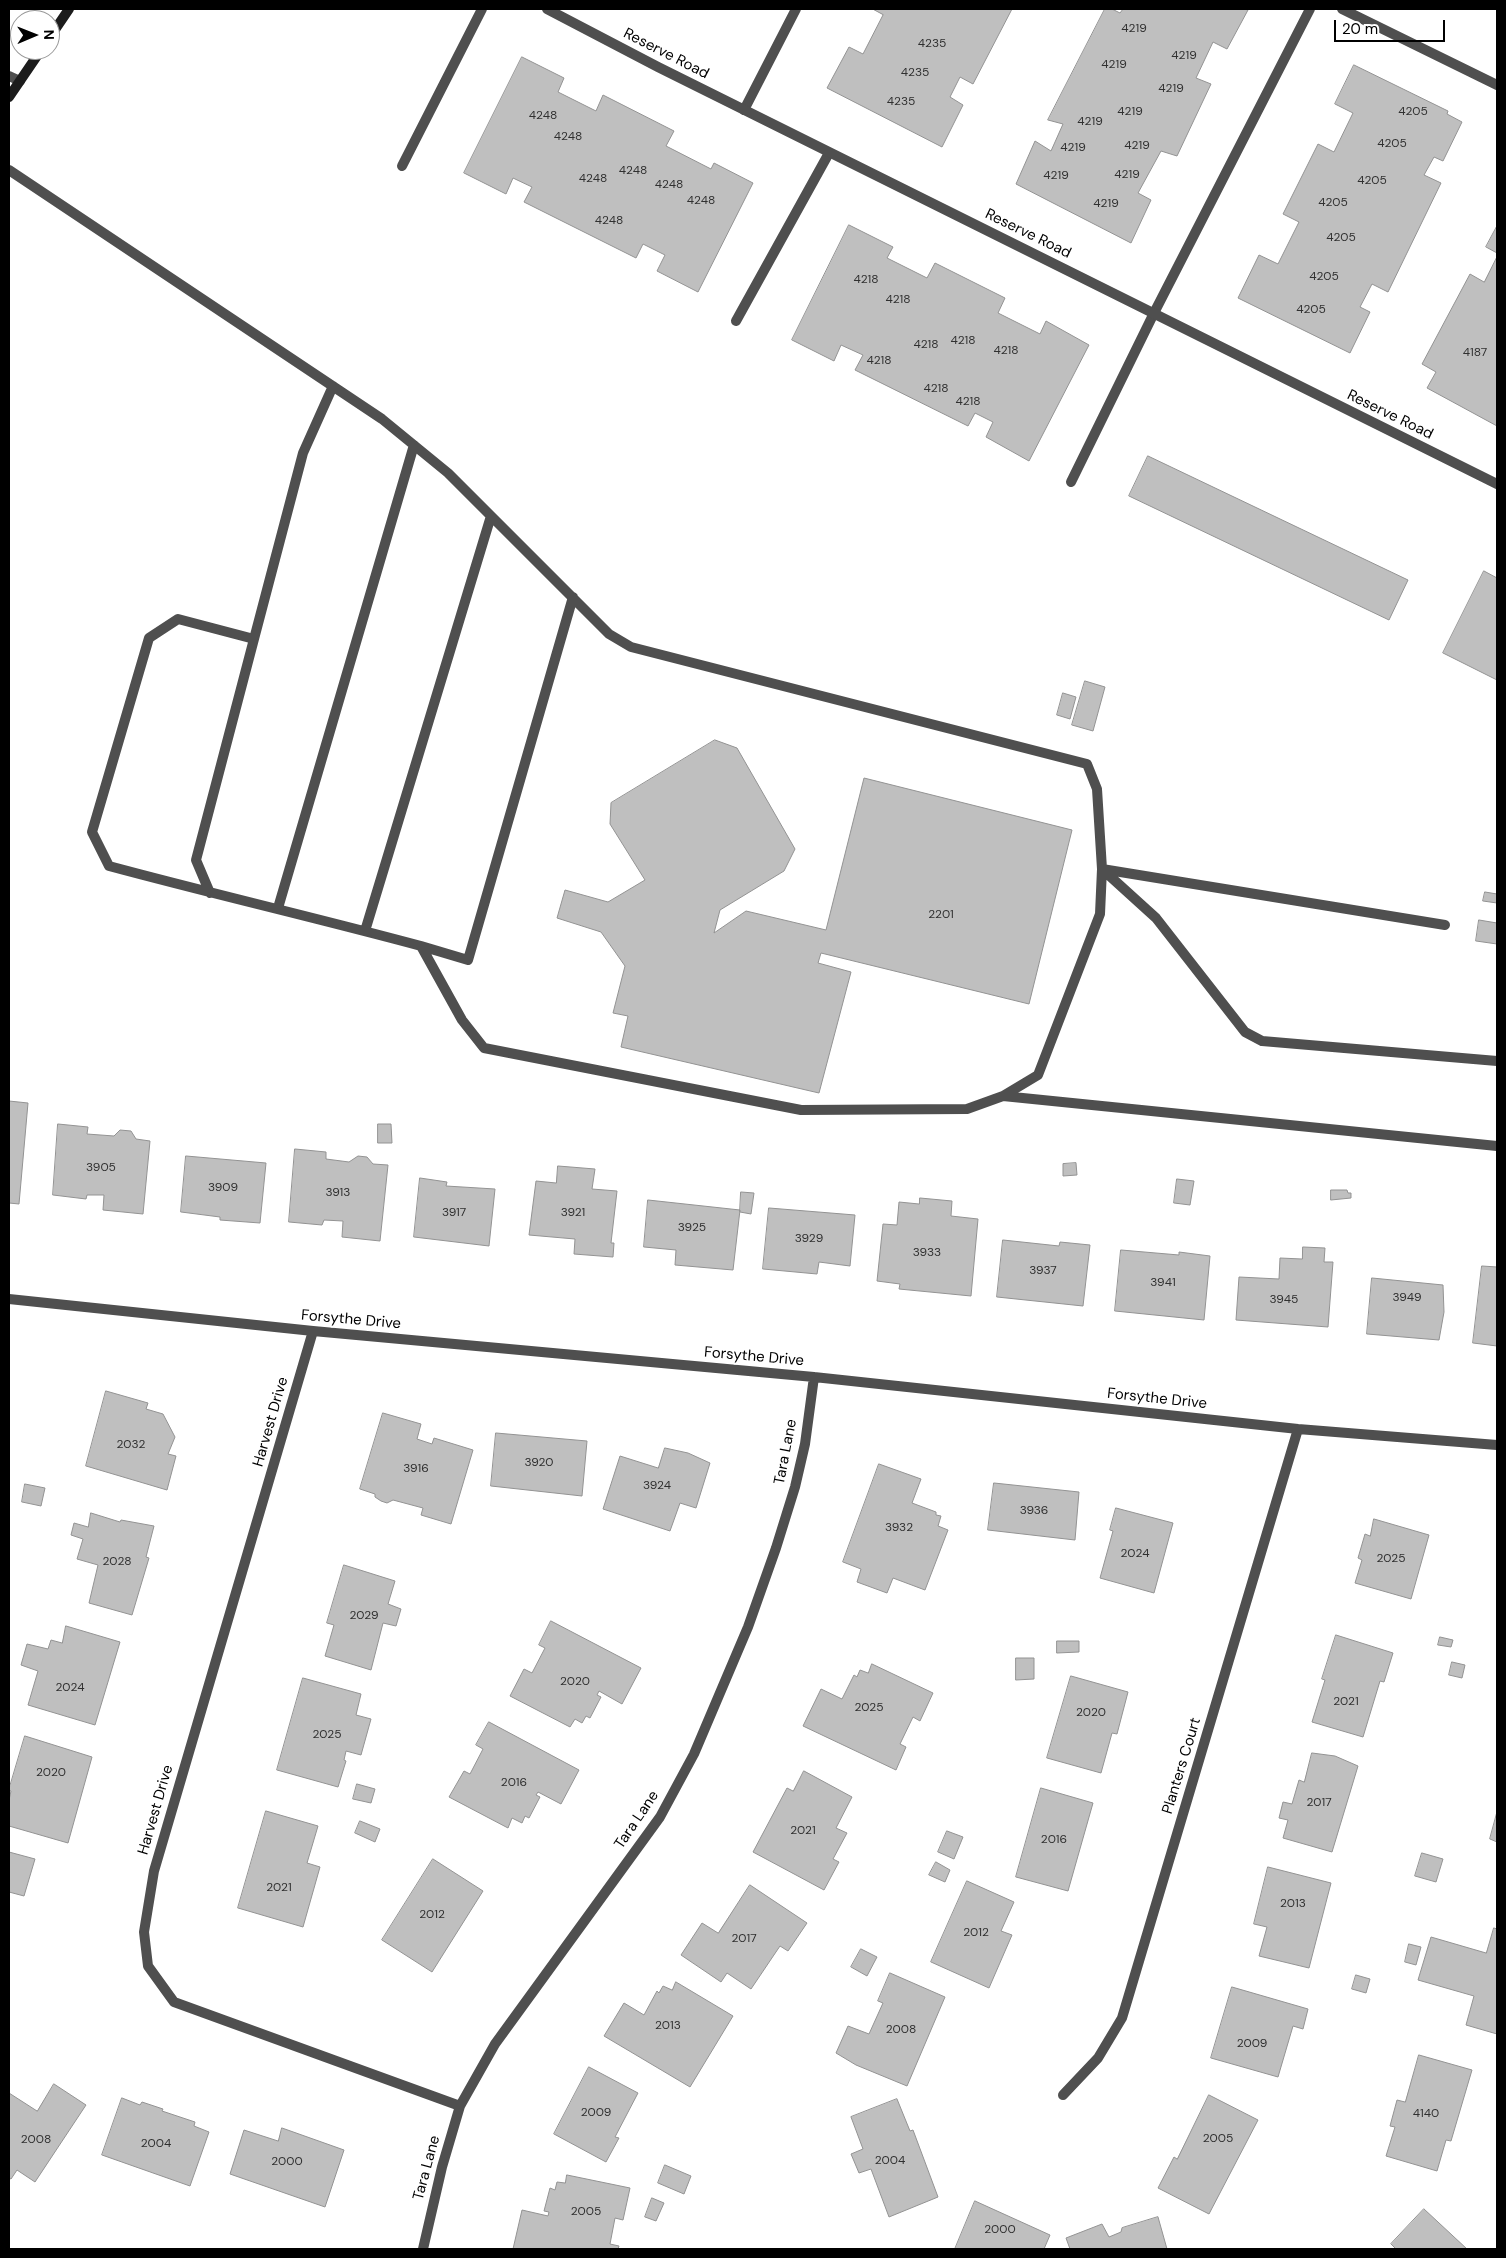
<!DOCTYPE html>
<style>
body{margin:0}
#map{position:relative;width:1506px;height:2258px;overflow:hidden;background:#fff;font-family:"DM Sans",sans-serif}
canvas{display:block}
.frame{position:absolute;inset:0;border:10px solid #000;pointer-events:none}
.north{position:absolute;left:10px;top:10px;width:50px;height:50px;box-sizing:border-box;background:#fff;border:1px solid #999;border-radius:50%;rotate:89deg;font-size:14px;font-weight:700;line-height:20px;text-align:center;color:#000}
.north::after{content:'';display:block;margin:auto;width:18px;height:22px;background:#000;clip-path:polygon(50% 0,100% 100%,50% 72%,0 100%)}
.scale{position:absolute;left:1334px;top:20px;width:111px;height:22px;box-sizing:border-box;border:2px solid #000;border-top:0;padding-left:6px;font-size:15px;line-height:18px;white-space:nowrap;color:#000;-webkit-text-stroke:4px #fff;paint-order:stroke}
</style>
<div id="map">
<canvas width="1506" height="2258"></canvas>
<div class="frame"></div>
<div class="north">N</div>
<div class="scale">20 m</div>
</div>
<script>
const c = document.querySelector('canvas').getContext('2d');
c.lineJoin = 'round';
function paint(path, color) {
  c.fillStyle = color;
  c.fill(path, 'evenodd');
}
function strokePath(path, color, width, dash) {
  c.strokeStyle = color;
  c.lineWidth = width;
  c.lineCap = dash ? 'butt' : 'round';
  c.setLineDash(dash || []);
  c.stroke(path);
}
function drawText(font, color, halo, rows, align = 'center') {
  c.font = font + ' "DM Sans",sans-serif';
  c.lineWidth = 4;
  c.setLineDash([]);
  c.textBaseline = 'middle';
  c.strokeStyle = halo;
  c.fillStyle = color;
  for (const [text, x, y, turn = 0] of rows) {
    c.save();
    c.translate(x, y);
    c.rotate((+turn || 0) * Math.PI / 180);
    c.textAlign = isNaN(turn) ? turn : align;
    if (halo) c.strokeText(text, 0, 0);
    c.fillText(text, 0, 0);
    c.restore();
  }
}
const building = new Path2D(`
 M873,9H1012L973,84L960,77L950,97L963,105L942,147L827,88L849,47L863,54L883,15Z
 M1105,9H1112L1120,13L1123,9H1244L1248,10L1227,49L1213,42L1196,78L1211,84L1177,156L1161,151L1138,193L1151,200L1131,243L1016,184L1035,141L1051,151L1063,124L1048,120Z
 M522,57L564,78L558,92L596,111L603,95L674,131L666,146L711,169L714,163L753,183L698,292L657,271L665,255L643,244L636,258L524,202L532,187L513,178L506,194L464,173Z
 M1354,65L1448,111L1447,114L1462,122L1443,161L1434,157L1424,175L1441,183L1388,292L1372,284L1360,307L1370,312L1350,353L1238,298L1259,255L1278,264L1299,222L1283,214L1318,144L1334,152L1353,113L1335,104Z
 M849,225L893,247L887,258L927,278L935,263L1005,298L998,313L1040,334L1046,321L1089,345L1029,461L986,437L993,422L975,413L968,426L855,370L863,355L841,345L834,361L792,340Z
 M1497,226V253L1486,247Z
 M1497,257V426L1427,388L1436,372L1422,364L1470,274L1484,282Z
 M1148,456L1408,580L1389,620L1129,496Z
 M1484,571L1497,578V680L1443,653Z
 M1085,681L1105,687L1093,731L1072,725Z
 M1063,693L1076,697L1070,719L1057,715Z
 M715,740L737,748L795,849L784,871L720,910L714,933L746,911L826,930L864,778L1072,830L1029,1004L821,953L818,963L851,972L819,1093L621,1047L628,1016L613,1013L625,966L601,932L557,918L565,890L608,902L645,880L610,824L611,803Z
 M1485,892L1497,894V903L1483,901Z
 M1479,920L1497,923V944L1476,941Z
 M9,1101L28,1103L19,1204L9,1203Z
 M58,1124L88,1127L87,1134L114,1136L120,1130L131,1131L136,1139L150,1141L143,1214L103,1210L104,1195H87L86,1199L53,1195Z
 M378,1124H391L392,1143H378Z
 M295,1149L326,1152V1159L349,1162L358,1156L367,1157L373,1164L388,1165L380,1241L342,1237L343,1221L324,1220L322,1225L289,1222Z
 M186,1156L266,1163L260,1223L220,1220V1217L181,1212Z
 M1076,1163L1077,1175L1063,1176V1164Z
 M558,1166L595,1169L592,1189L617,1191L611,1243H614L613,1257L574,1254L575,1239L529,1235L536,1181L556,1183Z
 M420,1178L447,1182L446,1186L495,1189L489,1246L414,1237Z
 M1177,1179L1194,1181L1190,1205L1174,1203Z
 M1331,1190H1347L1348,1193H1351V1198L1331,1200Z
 M741,1192L754,1193L751,1214L740,1212Z
 M920,1198L952,1201L951,1216L978,1219L971,1296L899,1289L900,1284L877,1281L883,1224L897,1225L899,1202L919,1204Z
 M648,1200L740,1210L733,1270L675,1265L676,1250L644,1247Z
 M769,1208L855,1215L850,1266L819,1262L817,1274L763,1269Z
 M1003,1240L1059,1246L1060,1242L1090,1245L1083,1306L997,1297Z
 M1303,1247L1325,1248L1324,1262H1333L1328,1327L1236,1320L1239,1277L1279,1279L1280,1258L1302,1259Z
 M1121,1250L1179,1255V1252L1210,1256L1204,1320L1115,1311Z
 M1482,1266L1497,1267V1346L1473,1343Z
 M1372,1278L1443,1285L1444,1312L1439,1340L1367,1334Z
 M106,1391L148,1403L146,1409L163,1414L175,1437L168,1454L176,1456L167,1490L86,1466Z
 M383,1413L421,1424L417,1439L432,1444L434,1438L473,1450L451,1524L421,1515L423,1508L393,1500L387,1503L381,1501L375,1497V1494L360,1489Z
 M496,1433L587,1441L582,1496L491,1486Z
 M665,1448L688,1453L710,1463L696,1508L680,1503L670,1531L603,1509L620,1456L658,1468Z
 M879,1464L921,1479L912,1503L936,1512V1515L941,1516L938,1526L948,1530L925,1590L893,1578L887,1593L857,1582L861,1569L843,1562Z
 M994,1483L1079,1492L1075,1540L988,1530Z
 M25,1484L45,1488L41,1506L22,1502Z
 M1116,1508L1173,1523L1154,1593L1100,1578L1113,1531L1110,1530Z
 M91,1513L120,1522L121,1520L154,1526L146,1557L149,1558L132,1615L89,1603L98,1565L77,1559L83,1539L71,1535L74,1523L88,1527Z
 M1374,1519L1429,1535L1411,1599L1355,1583L1362,1560L1358,1558L1365,1534L1370,1536Z
 M344,1565L395,1581L388,1604L401,1609L396,1626L383,1623L371,1670L325,1656L334,1625L327,1623Z
 M551,1621L641,1668L622,1704L599,1691L597,1695L601,1697L590,1718L586,1716L582,1723L575,1719L570,1727L510,1696L524,1669L532,1673L545,1648L539,1645Z
 M66,1626L120,1642L95,1725L28,1705L38,1671L21,1665L27,1644L48,1649L51,1640L62,1643Z
 M1336,1635L1393,1653L1384,1682L1380,1681L1363,1737L1312,1722L1325,1680L1322,1679Z
 M1440,1637L1453,1640L1451,1647L1438,1645Z
 M1057,1641H1079V1652L1057,1653Z
 M1016,1658H1034V1679L1016,1680Z
 M1452,1662L1465,1665L1462,1678L1449,1675Z
 M872,1664L933,1693L920,1721L913,1717L900,1744L906,1747L896,1770L803,1726L821,1689L842,1699L854,1675L857,1677L860,1670L868,1673Z
 M1071,1676L1128,1692L1117,1734L1112,1733L1101,1773L1047,1758Z
 M303,1678L361,1694L356,1715L371,1719L361,1755L346,1751L344,1760L346,1761L338,1787L277,1770Z
 M489,1722L579,1770L561,1804L538,1792L536,1795L540,1797L529,1818L525,1816L522,1823L512,1818L508,1828L449,1797L464,1771L470,1774L483,1749L476,1745Z
 M25,1736L92,1757L68,1843L9,1826V1800L11,1791L9,1790Z
 M1312,1753L1335,1756L1358,1766L1332,1852L1283,1838L1288,1820L1279,1818L1283,1802L1292,1804L1299,1780L1304,1782Z
 M804,1771L852,1797L836,1828L847,1833L833,1859L839,1862L824,1890L753,1852L787,1788L793,1791Z
 M357,1784L375,1789L371,1803L353,1799Z
 M1041,1788L1093,1803L1068,1891L1016,1877Z
 M266,1811L318,1826L307,1863L320,1867L303,1927L238,1908Z
 M1497,1812V1842L1490,1839Z
 M360,1821L380,1829L375,1842L355,1833Z
 M947,1831L963,1837L954,1859L938,1852Z
 M9,1852L35,1859L24,1896L9,1892Z
 M1422,1853L1443,1859L1436,1882L1415,1876Z
 M433,1859L483,1891L432,1972L382,1940Z
 M936,1862L950,1870L945,1882L929,1875Z
 M1268,1867L1331,1883L1309,1968L1259,1956L1267,1927L1254,1924Z
 M967,1881L1014,1902L1001,1931L1012,1935L989,1988L931,1962Z
 M750,1885L807,1923L788,1951L780,1946L751,1989L727,1973L721,1982L681,1955L702,1923L718,1933Z
 M1494,1928L1497,1929V2034L1466,2025L1474,1996L1418,1980L1431,1937L1486,1953Z
 M1409,1944L1421,1947L1416,1965L1405,1962Z
 M861,1949L877,1957L867,1976L851,1967Z
 M890,1973L945,1997L907,2086L856,2065L836,2053L848,2026L869,2034L883,2003L878,2001Z
 M1356,1975L1370,1979L1366,1993L1352,1989Z
 M676,1982L733,2016L690,2087L604,2036L624,2003L644,2015L657,1991L659,1993L663,1986L672,1990Z
 M1232,1987L1308,2009L1303,2029L1293,2026L1278,2077L1211,2058Z
 M1419,2055L1472,2070L1451,2141L1446,2140L1437,2171L1386,2156L1395,2127L1390,2126L1397,2100L1405,2102Z
 M589,2067L638,2093L615,2137L619,2138L606,2162L554,2134Z
 M54,2084L86,2105L35,2182L17,2170L11,2179L9,2178V2093L37,2111Z
 M1209,2095L1258,2120L1209,2214L1158,2188L1174,2157L1177,2159Z
 M122,2098L140,2105L142,2102L163,2109L162,2111L195,2122L194,2126L209,2132L190,2186L102,2155Z
 M897,2099L910,2131L913,2130L938,2197L889,2217L871,2169L859,2173L851,2154L863,2149L851,2117Z
 M282,2128L344,2150L325,2207L230,2174L244,2130L278,2141Z
 M665,2165L691,2176L684,2194L658,2183Z
 M567,2175L630,2188L623,2220L615,2218L610,2244L619,2246L618,2249H513L522,2210L548,2216L549,2212L544,2211L550,2188L555,2190L557,2182L565,2183Z
 M652,2198L664,2203L656,2221L645,2217Z
 M975,2201L1050,2235L1044,2249H955Z
 M1424,2209L1467,2249H1396L1391,2244Z
 M1158,2217L1167,2249H1070L1066,2238L1102,2224L1109,2237L1121,2232L1122,2228Z`);
paint(building, '#bfbfbf');
strokePath(building, '#939393', 1);
strokePath(new Path2D(`
 M1342,9L1497,85
 M9,76L20,81
 M744,110L796,9
 M402,166L482,9
 M9,170L382,419L448,473L609,634L631,647L1087,764L1097,789L1102,869L1156,918L1245,1032L1262,1041L1497,1061
 M736,321L829,153
 M333,386L303,453L254,639L178,619L149,638L92,832L109,866C213,894 317,918 421,946L462,1020L484,1048L801,1110L967,1109L1003,1096L1497,1146
 M1071,482L1154,313L1310,9
 M210,893L196,860L254,639
 M278,908L414,445
 M365,931L491,516
 M421,946L468,960L573,597
 M1003,1096L1038,1075L1100,914L1102,869L1445,925`), '#4f4f4f', 10);
strokePath(new Path2D(`
 M547,9L658,67L1497,484
 M9,1299L313,1331L814,1377L1298,1429L1497,1445
 M313,1331L154,1871L144,1932L148,1966L174,2002L460,2106
 M1063,2095L1098,2058L1122,2018L1298,1429
 M423,2249L442,2167L460,2106L495,2044L660,1817L694,1754L748,1627L776,1548L795,1487L805,1444L814,1377`), '#4f4f4f', 10);
strokePath(new Path2D(`
 M50,37L69,9
 M9,97L41,50`), '#1c1c1c', 10);
drawText('12px', '#303030', null, [
 ["4219",1134,29],
 ["4235",932,44],
 ["4219",1184,56],
 ["4219",1114,65],
 ["4235",915,73],
 ["4219",1171,89],
 ["4235",901,102],
 ["4219",1130,112],
 ["4205",1413,112],
 ["4248",543,116],
 ["4219",1090,122],
 ["4248",568,137],
 ["4205",1392,144],
 ["4219",1137,146],
 ["4219",1073,148],
 ["4248",633,171],
 ["4219",1127,175],
 ["4219",1056,176],
 ["4248",593,179],
 ["4205",1372,181],
 ["4248",669,185],
 ["4248",701,201],
 ["4205",1333,203],
 ["4219",1106,204],
 ["4248",609,221],
 ["4205",1341,238],
 ["4205",1324,277],
 ["4218",866,280],
 ["4218",898,300],
 ["4205",1311,310],
 ["4218",963,341],
 ["4218",926,345],
 ["4218",1006,351],
 ["4187",1475,353],
 ["4218",879,361],
 ["4218",936,389],
 ["4218",968,402],
 ["2201",941,915],
 ["3905",101,1168],
 ["3909",223,1188],
 ["3913",338,1193],
 ["3917",454,1213],
 ["3921",573,1213],
 ["3925",692,1228],
 ["3929",809,1239],
 ["3933",927,1253],
 ["3937",1043,1271],
 ["3941",1163,1283],
 ["3949",1407,1298],
 ["3945",1284,1300],
 ["2032",131,1445],
 ["3920",539,1463],
 ["3916",416,1469],
 ["3924",657,1486],
 ["3936",1034,1511],
 ["3932",899,1528],
 ["2024",1135,1554],
 ["2025",1391,1559],
 ["2028",117,1562],
 ["2029",364,1616],
 ["2020",575,1682],
 ["2024",70,1688],
 ["2021",1346,1702],
 ["2025",869,1708],
 ["2020",1091,1713],
 ["2025",327,1735],
 ["2020",51,1773],
 ["2016",514,1783],
 ["2017",1319,1803],
 ["2021",803,1831],
 ["2016",1054,1840],
 ["2021",279,1888],
 ["2013",1293,1904],
 ["2012",432,1915],
 ["2012",976,1933],
 ["2017",744,1939],
 ["2013",668,2026],
 ["2008",901,2030],
 ["2009",1252,2044],
 ["2009",596,2113],
 ["4140",1426,2114],
 ["2005",1218,2139],
 ["2008",36,2140],
 ["2004",156,2144],
 ["2004",890,2161],
 ["2000",287,2162],
 ["2005",586,2212],
 ["2000",1000,2230]
]);
drawText('15px', '#000', '#fff', [
 ["Reserve Road",666,54,27],
 ["Reserve Road",1028,234,26],
 ["Reserve Road",1390,415,26],
 ["Forsythe Drive",351,1320,5],
 ["Forsythe Drive",754,1357,5],
 ["Forsythe Drive",1157,1399,6],
 ["Harvest Drive",271,1422,-74],
 ["Tara Lane",786,1452,-79],
 ["Planters Court",1182,1766,-73],
 ["Harvest Drive",156,1810,-74],
 ["Tara Lane",637,1820,-56],
 ["Tara Lane",427,2168,-75]
]);
</script>
